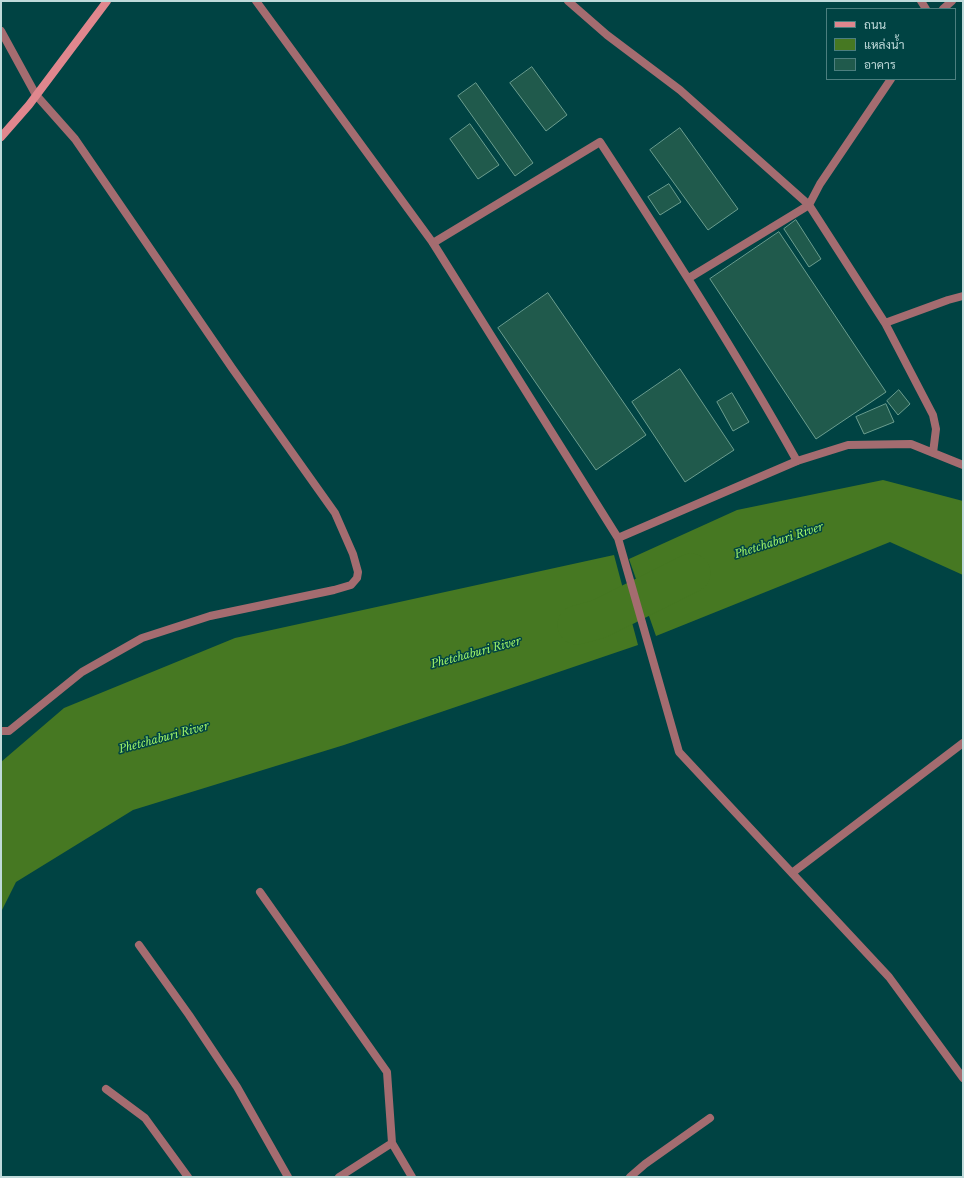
<!DOCTYPE html>
<meta charset="utf-8">
<style>
body{margin:0}
#map{position:relative;width:964px;height:1178px;overflow:hidden;background:#004343;font-family:"Libre Baskerville",Sarabun,serif}
canvas{display:block}
.frame{position:absolute;inset:0;border:2px solid #bfdada;pointer-events:none}
.legend{position:absolute;left:826px;top:8px;width:130px;height:72px;box-sizing:border-box;background:#004343;border:1px solid #4c7f7f;margin:0;padding:5px 7px;list-style:none;font-size:12px;color:#bfdada}
.legend li{display:flex;align-items:center;gap:8px;height:20px}
.legend b{width:20px;border:1px solid #4c7f7f}
</style>
<div id="map">
<canvas width="964" height="1178"></canvas>
<div class="frame"></div>
<ul class="legend">
<li><b style="height:5px;background:#e0878e"></b>ถนน</li>
<li><b style="height:11px;background:#467822"></b>แหล่งน้ำ</li>
<li><b style="height:11px;background:#205a4c"></b>อาคาร</li>
</ul>
</div>
<script>
const c = document.querySelector('canvas').getContext('2d');
c.lineJoin = 'round';
function paint(path, color) {
  c.fillStyle = color;
  c.fill(path, 'evenodd');
}
function strokePath(path, color, width, dash) {
  c.strokeStyle = color;
  c.lineWidth = width;
  c.lineCap = dash ? 'butt' : 'round';
  c.setLineDash(dash || []);
  c.stroke(path);
}
function drawText(font, color, halo, rows, align = 'center') {
  c.font = font + ' "Libre Baskerville",serif';
  c.lineWidth = 3;
  c.setLineDash([]);
  c.textBaseline = 'middle';
  c.strokeStyle = halo;
  c.fillStyle = color;
  for (const [text, x, y, turn = 0] of rows) {
    c.save();
    c.translate(x, y);
    c.rotate((+turn || 0) * Math.PI / 180);
    c.textAlign = isNaN(turn) ? turn : align;
    if (halo) c.strokeText(text, 0, 0);
    c.fillText(text, 0, 0);
    c.restore();
  }
}
paint(new Path2D(`
 M883,480L963,501V575L890,542L656,636L629,559L737,510Z
 M614,555L638,645L344,745L133,810L16,882L1,912V762L64,708L235,638Z`), '#467822');
strokePath(new Path2D(`
 M577,625L599,619L691,573`), '#467822', 39);
const building = new Path2D(`
 M532,67L567,115L546,131L510,83Z
 M476,83L533,163L515,176L458,96Z
 M470,124L499,165L478,179L450,139Z
 M680,128L738,209L708,230L650,150Z
 M669,184L681,202L660,215L648,197Z
 M796,220L821,259L809,267L784,229Z
 M779,232L886,392L816,439L710,279Z
 M548,293L646,435L596,470L498,328Z
 M680,369L734,450L685,482L632,402Z
 M899,390L910,404L898,415L887,401Z
 M732,393L749,422L733,431L717,402Z
 M886,404L894,422L864,434L856,417Z`);
paint(building, '#205a4c');
strokePath(building, '#6b9e8f', 1);
strokePath(new Path2D(`
 M433,243L600,142C668,246 736,352 797,461
 M689,278L809,205`), '#a46c70', 8);
strokePath(new Path2D(`
 M256,1L433,243L618,538L679,752L889,977L963,1078
 M568,1L607,35L680,90L809,205L820,184L891,79
 M921,1L926,9
 M943,9L952,1
 M1,31L36,95L75,139L232,368L335,513L353,554L358,572L357,578L351,585L334,590L210,616L142,638L82,672L9,731H1
 M809,205L885,323
 M933,453L936,429L933,415L885,323L948,300L963,296
 M618,538L797,461L848,445L911,444L963,465
 M792,873L963,743
 M260,892L387,1072L392,1143L339,1177
 M139,945L189,1015L237,1087L288,1177
 M106,1089L145,1118L188,1177
 M392,1143L412,1177
 M630,1177L645,1164L710,1118`), '#a46c70', 8);
strokePath(new Path2D(`
 M1,137L29,105L107,1`), '#e0878e', 8);
drawText('italic 11px', '#9ef267', '#004343', [
 ["Phetchaburi River",779,541,-18],
 ["Phetchaburi River",476,653,-15],
 ["Phetchaburi River",164,738,-15]
]);
</script>
